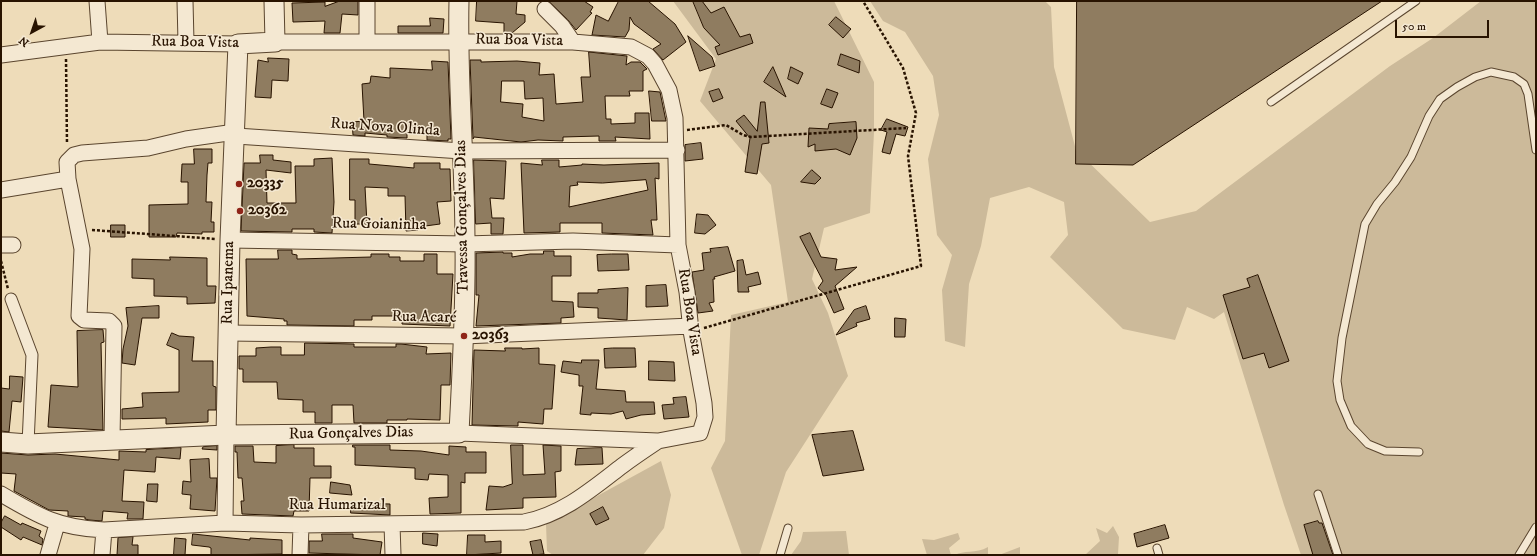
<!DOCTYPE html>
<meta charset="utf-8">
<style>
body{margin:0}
#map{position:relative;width:1537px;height:556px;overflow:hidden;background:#eedcb9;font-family:"IM FELL DW Pica",serif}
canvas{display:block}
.frame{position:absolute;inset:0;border:2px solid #281300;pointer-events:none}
.north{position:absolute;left:12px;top:12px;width:40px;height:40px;-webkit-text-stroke:3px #f4e8d2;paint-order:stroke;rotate:220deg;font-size:11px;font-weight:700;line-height:16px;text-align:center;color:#281300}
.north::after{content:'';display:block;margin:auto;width:14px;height:18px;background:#281300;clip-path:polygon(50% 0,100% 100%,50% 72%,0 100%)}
.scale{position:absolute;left:1395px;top:20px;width:94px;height:18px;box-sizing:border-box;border:2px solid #281300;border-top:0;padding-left:5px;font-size:12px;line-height:14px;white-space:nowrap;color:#281300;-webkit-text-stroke:3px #f4e8d2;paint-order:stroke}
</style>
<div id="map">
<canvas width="1537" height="556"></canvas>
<div class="frame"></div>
<div class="north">N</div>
<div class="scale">50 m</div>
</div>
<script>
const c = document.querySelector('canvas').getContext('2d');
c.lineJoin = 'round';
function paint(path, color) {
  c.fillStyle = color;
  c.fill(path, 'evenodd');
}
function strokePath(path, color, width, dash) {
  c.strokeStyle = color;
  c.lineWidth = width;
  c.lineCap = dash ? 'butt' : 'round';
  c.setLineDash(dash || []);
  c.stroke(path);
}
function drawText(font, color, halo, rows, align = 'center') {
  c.font = font + ' "IM FELL DW Pica",serif';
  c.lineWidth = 3;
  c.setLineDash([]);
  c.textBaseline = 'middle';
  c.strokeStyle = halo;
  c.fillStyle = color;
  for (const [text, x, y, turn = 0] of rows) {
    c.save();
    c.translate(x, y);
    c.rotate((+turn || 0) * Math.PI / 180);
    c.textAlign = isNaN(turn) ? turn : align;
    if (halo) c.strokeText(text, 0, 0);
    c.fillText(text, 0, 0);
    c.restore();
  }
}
paint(new Path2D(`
 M673,1H834L874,82V132L870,213L824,228L812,279L828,313L848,376L786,472L759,555H742L711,468L725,441L731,315L788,302L771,185L700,101L716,59Z
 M870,1H1045L1051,7L1054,67L1076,150L1150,222L1196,211L1390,66L1433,38L1481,1H1536V555H1301L1284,505L1224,312L1214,319L1187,307L1175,340L1123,329L1050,257L1068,235L1064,202L1029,187L990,198L981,246L969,284L965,347L945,341L942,290L952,255L937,235L934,211L928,159L939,115L933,76L905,32L883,21Z
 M661,461L671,495L664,528L643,555H553L547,551L546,524Z
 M1113,526L1119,537L1118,554L1085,555L1100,541L1096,528L1107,533Z
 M846,531L849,555H791L801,541L803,532Z
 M958,533L960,539L949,548L951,555H927L922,539L934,540Z
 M988,547V555H955C963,550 976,554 988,547Z
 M1020,547V555H999Z`), '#ccba9a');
const building = new Path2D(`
 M340,1H358V15L342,14L340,33H324L325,21L293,22L292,3L325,2V6Z
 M477,1H517L516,14L525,15V22L512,33H504V23L476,21Z
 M549,1H584L593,7L590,12L592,13L576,30L568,20Z
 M619,1H648L675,24L686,42L663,60L653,49L661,44L634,24L630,17L629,30L625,37L592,35L596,15L608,21Z
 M693,1H702L711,13L724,7L740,37L750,34L753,43L718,55L715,47L720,45L704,28Z
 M1077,1H1382L1133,165L1076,164Z
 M836,17L851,29L843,38L829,25Z
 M430,18L444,19L443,33H398V26H430Z
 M688,36L712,57L715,66L700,71Z
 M589,52L627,56L626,65L631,62H640L647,69L643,71V91H629L630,96H605L606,119H611V124L635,123V113H649L650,139L615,137L616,141H599V136L563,137V141L538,140L521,142L474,137L473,139L470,60H481V62L517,61L540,63L539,75L554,74L556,104L583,102L581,77H590ZM502,81H524L525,99L543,98L544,121L522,117L523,104L501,102Z
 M841,54L860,61L859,73L838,65Z
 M268,58L289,59L288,81L272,80L271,98L255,97L258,60L268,62Z
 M432,61L448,62L451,139H448V141L427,140V133H407V138L387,137V135L365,133V136L353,135L352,122L364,121L362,84L370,83L371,76L390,78V68L432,70Z
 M773,67L786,97L764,82Z
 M791,67L803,73L798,84L788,79Z
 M719,89L723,98L713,102L709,92Z
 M827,89L838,93L832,108L821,104Z
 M649,91L660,92L666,121H652Z
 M761,102H765L769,143L762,144L757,174L745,172L750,138L736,121L744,115L757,131Z
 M887,119L908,127L905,136L896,134L890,154L882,152L887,132L881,130Z
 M856,122L857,138L850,155L836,149L815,151V144L808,147L809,128L828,129L829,124Z
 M701,143L703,159L685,161V145Z
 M194,149H212V163H208L207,175L206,202H212L211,222H214V232H202V234L177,233L176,237H149V205L188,204V182H181L182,164H194Z
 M260,155H273V160L291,162V173L266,170L267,203H296L295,166H314V159L332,158L334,202L332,233L314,232V229H292V232L241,231L244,163H260Z
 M350,159H369V164L414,168V163H440V169H450L451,201L437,202L440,224L418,227V230L406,231L405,196H388V188L365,187L367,224H355V200H350Z
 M474,160L506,161L504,199L490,198L492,218H504L503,234H491V223L476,224Z
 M542,160H559V167L582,165V164L604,165L659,163V179L655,178L657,220H651L653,235L602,233V223H560V232L524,233L521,163L542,165ZM646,180L648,190L569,207L570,186L578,185L577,182L602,183Z
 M812,170L821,178L815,184L801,182Z
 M697,214L708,215L716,225L705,234L695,233Z
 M111,225H125V237H111Z
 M810,233L821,257L837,259L835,270L857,267L835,286L844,309L834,313L826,295L818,288L823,281L800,237Z
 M728,247L735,271L714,277L715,279H713L714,302L709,303L713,311L698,313L692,272L704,270L702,253L711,252L710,249Z
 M278,250H292V254L297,255V259L371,257V254H389V257H400V261H424V254H437V274H453L450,326L402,324V316H372V320H354V326L287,325V321H284V319L247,316L246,259H278Z
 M544,251H554V256H571V276H552V301L573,302L574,317L561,318V323L476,326L479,295H476V253L503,252V253H512V257L530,254H543Z
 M612,254H628L629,270L598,271L597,255Z
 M170,257L207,258V286H216L215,303L187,304V297L154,296V279L132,278V259L170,260Z
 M743,260L746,275L758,272L761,284L748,287L749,292H738L737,261Z
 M1258,275L1289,361L1269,368L1264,353L1243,359L1223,295L1250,287L1247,279Z
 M666,285L668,306L646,307V286Z
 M628,288L627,320L598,318V308L578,307V293H598V290Z
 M159,306V318H142L135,365L122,363L123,349L128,326L126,308Z
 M866,306L870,319L856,323L857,326L836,335L854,310Z
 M895,318L906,319L905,337H895Z
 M103,330L104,342L101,343L103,430L48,427L51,385L78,387L77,331Z
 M172,333L179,336L194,337L192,361H213V386L216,387V410H208V422L166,424V418L122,419V409L143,407L142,393L179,392V350L167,345Z
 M305,343L354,344V347H396V344H401L427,347L426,354L451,353L450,385H441L440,420L407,419V420H387V423H354L353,405H332V423H315V412H303V400L278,399L277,382H243V369H239V356H256V348L271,347H281V355H304Z
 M505,348H522V349L539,348V364L555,365L552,409H544L543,424L518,422V426L472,425L474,350L505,351Z
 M613,348H635L636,367L605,368L604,349Z
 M582,360H599L596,389L625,391L626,402H654L655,414L641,415L626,419L623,411L611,414L591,413V415L580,414L583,386H579V375L561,372L563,361L581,363Z
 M649,361L674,362L675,381L649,380Z
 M10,376L23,377L21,402L12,401L9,432L1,431V388L9,389Z
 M686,397L689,417L664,419L662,405L674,404L673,398Z
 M853,431L864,470L823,476L812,435Z
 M294,445V448H314V466H331V478H310L309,511H294L293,516L242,514L241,501H244L242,478H238L237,452H235V446H253L254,462L276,463V446Z
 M353,445H390V450L421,451L449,455V446L466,447V452H486V473H465V483L461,482V513L430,514L429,498L448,497V475L429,474L428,480L415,479V468L355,465V447H353Z
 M511,445H523V475L545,474L543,445L561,446V471L555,472L556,497L523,498V508L486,510L489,486L503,487L512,484Z
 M217,446V450L202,449L203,447Z
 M181,448L180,459L156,457L155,472L124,470L122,501L144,502L143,519H127L128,513L103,511L102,521L89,520L85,519V517L68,516V511L49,510L14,491L16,474L1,473V453L28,455L55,454L119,460V451L146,452V450Z
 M602,448L603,464L575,465L577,449Z
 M209,459L210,478H217L215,511L190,509L191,495L182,494L183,481L191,482L190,460Z
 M331,482L350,485L352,495L330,493Z
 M148,484H158L157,502L147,501Z
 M351,503L390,504V515L351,513Z
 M603,507L609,519L596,525L590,514Z
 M5,516L21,525L22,523L41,531L39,536L43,539L42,545L23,537L21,540L1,527V523Z
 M1318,521L1319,523H1322L1333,555H1313L1304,525Z
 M1165,525L1169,538L1137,547L1134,534Z
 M423,533L438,534L437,546L423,544Z
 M193,534L250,540V538L282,540V554L211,555V548L209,547L192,545Z
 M322,534H353V538L382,542L380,555L309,553V541H322Z
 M468,535H485V542L501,541V553L467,555Z
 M133,537L132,545H138V555H117L118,538Z
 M175,538L186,539L185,555H174Z
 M541,540L544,554L533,555L530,542Z`);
paint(building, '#8f7c60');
strokePath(building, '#281300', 1);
const service = new Path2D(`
 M1271,102L1416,1
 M1419,452L1385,451L1368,444L1351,426L1340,400L1337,381L1342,338L1365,224L1377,204L1395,182L1411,157L1429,116L1440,99L1457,87L1475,77L1491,72L1514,77L1524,84L1528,94L1536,150
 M1318,494L1338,555
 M1157,548L1159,555
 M780,555L788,528
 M1519,555L1536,527`);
const pedestrian = new Path2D(`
 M11,299L32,355L28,444`);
const minor = new Path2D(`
 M97,1L100,42
 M185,1L186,42
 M545,9L562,26L573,42
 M275,42H573L631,47L648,56L655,64L669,90L675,118L678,245L687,292L691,331L704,403L705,417L700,433L658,441L459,433
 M367,42V1
 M1,55L100,42L238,44
 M236,136L462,151L677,150
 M1,190L68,179
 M230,240L465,244L573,241L678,245
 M1,245H13
 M228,333L464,336L691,326
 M112,439L114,326L109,321L84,320L79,316L82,249L68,179L67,162L74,155L82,153L148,148L186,139L235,132
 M1,494C38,516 59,528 104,530L225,523L301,525L524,522C562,515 592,489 622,466C634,457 646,449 658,441
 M225,523L226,435
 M392,524L393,555
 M48,555L57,524
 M102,555L104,530
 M300,555L301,525`);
const tertiary = new Path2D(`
 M226,435L230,240L238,44L275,42L274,1
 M1,442L28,444L226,435L459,433C462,370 466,307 465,244C465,163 457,82 459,1`);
strokePath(service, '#5a452e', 9);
strokePath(pedestrian, '#5a452e', 13);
strokePath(minor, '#5a452e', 17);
strokePath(tertiary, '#5a452e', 21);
strokePath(new Path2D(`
 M66,59L67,144
 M687,130L726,125L743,135L751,137L906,128
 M92,230L216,239
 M1,261L8,289
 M704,328L921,266L908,156L916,113L903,68L863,1`), '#281300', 2.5, [3, 2]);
strokePath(service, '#f4e8d2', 7);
strokePath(pedestrian, '#f4e8d2', 11);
strokePath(minor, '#f4e8d2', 15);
strokePath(tertiary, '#f4e8d2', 19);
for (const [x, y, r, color] of [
 [239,184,4,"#8f2418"],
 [240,211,4,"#8f2418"],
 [464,336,4,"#8f2418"]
]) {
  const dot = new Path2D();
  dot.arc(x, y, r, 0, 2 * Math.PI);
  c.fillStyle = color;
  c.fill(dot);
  strokePath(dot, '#f4e8d2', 1.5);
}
drawText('16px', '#281300', '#f4e8d2', [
 ["Rua Boa Vista",519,41,1],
 ["Rua Boa Vista",195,43,1],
 ["Rua Nova Olinda",385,128,4],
 ["Travessa Gonçalves Dias",463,217,-91],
 ["Rua Goianinha",379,225,1],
 ["Rua Ipanema",229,283,-89],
 ["Rua Boa Vista",689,312,81],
 ["Rua Acaré",424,318,1],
 ["Rua Gonçalves Dias",351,434,-1],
 ["Rua Humarizal",337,506]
]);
drawText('bold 16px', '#281300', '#f4e8d2', [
 ["20335",247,184],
 ["20362",248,211],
 ["20363",472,336]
], 'left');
</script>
